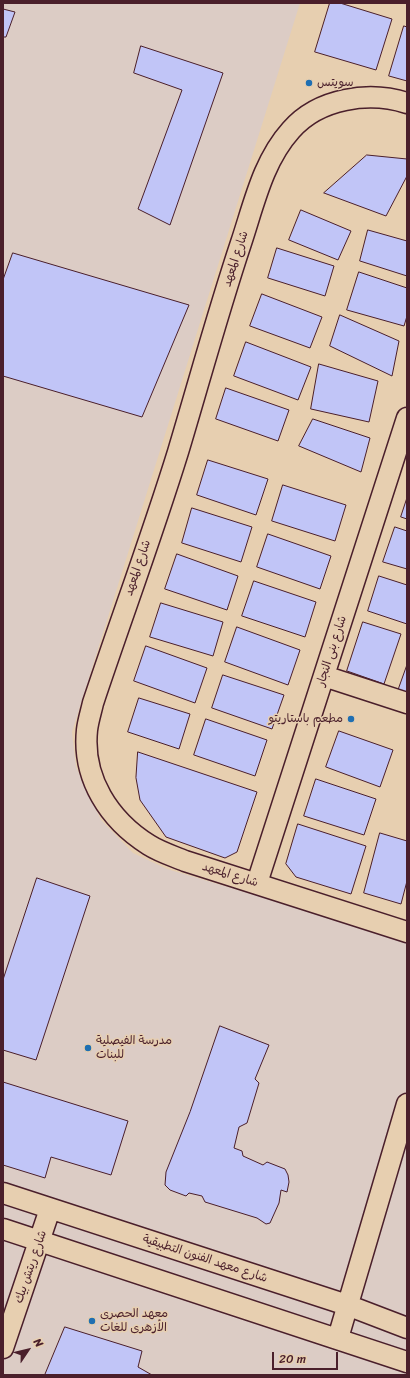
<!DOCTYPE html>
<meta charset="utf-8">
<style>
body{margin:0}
#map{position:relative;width:410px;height:1378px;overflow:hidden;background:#e7cfb0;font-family:Sriracha,sans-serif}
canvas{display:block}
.frame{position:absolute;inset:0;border:4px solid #4a1f2b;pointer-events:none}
.north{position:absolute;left:8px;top:1330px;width:40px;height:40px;-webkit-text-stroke:3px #e7cfb0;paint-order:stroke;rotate:55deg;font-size:11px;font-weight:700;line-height:16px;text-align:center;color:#4a1f2b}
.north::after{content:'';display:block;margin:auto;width:14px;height:18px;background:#4a1f2b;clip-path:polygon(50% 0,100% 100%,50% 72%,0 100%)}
.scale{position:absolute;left:272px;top:1352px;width:66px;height:18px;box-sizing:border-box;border:2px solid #4a1f2b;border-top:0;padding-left:5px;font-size:12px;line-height:14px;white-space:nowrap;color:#4a1f2b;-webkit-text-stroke:3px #e7cfb0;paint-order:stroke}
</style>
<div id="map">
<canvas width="410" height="1378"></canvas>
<div class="frame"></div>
<div class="north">N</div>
<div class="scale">20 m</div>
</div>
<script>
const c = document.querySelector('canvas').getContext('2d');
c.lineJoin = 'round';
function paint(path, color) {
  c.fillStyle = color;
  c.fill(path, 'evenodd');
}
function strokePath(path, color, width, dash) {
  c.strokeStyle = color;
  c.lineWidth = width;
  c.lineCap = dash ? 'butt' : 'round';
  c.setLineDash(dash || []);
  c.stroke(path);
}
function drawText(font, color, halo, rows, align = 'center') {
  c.font = font + ' Sriracha,"Playpen Sans Arabic",sans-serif';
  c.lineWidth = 3;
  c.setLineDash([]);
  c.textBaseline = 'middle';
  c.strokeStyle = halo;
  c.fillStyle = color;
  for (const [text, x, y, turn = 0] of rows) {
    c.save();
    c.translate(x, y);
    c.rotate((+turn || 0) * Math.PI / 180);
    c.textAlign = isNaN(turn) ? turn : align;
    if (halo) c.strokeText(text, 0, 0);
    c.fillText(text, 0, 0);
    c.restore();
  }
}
paint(new Path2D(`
 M3,3H300L72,732L76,767L101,820L133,853L167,869L407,940V1375H3Z`), '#dcccc5');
const building = new Path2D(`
 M330,3H340L392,19L376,70L315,52Z
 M3,9L15,12L6,37H3Z
 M404,26L407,27V81L389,76Z
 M141,46L223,73L170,225L138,209L182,90L134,73Z
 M367,155L407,159V176L386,216L324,193Z
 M301,210L351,231L338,260L289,240Z
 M368,230L407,241V276L360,261Z
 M277,248L334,266L325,296L268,278Z
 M13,253L189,305L142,417L3,376V280Z
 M359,272L407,288V316L404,326L347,310Z
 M262,294L322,317L310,348L250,326Z
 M340,315L399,341L392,376L330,346Z
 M246,342L311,367L298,400L234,376Z
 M319,364L378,381L369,422L311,409Z
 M226,388L289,410L278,441L216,419Z
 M313,419L370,438L361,472L299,446Z
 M208,460L268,479L256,515L197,495Z
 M283,485L346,505L335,541L272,521Z
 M407,498V519L401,517Z
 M192,508L252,527L241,562L182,543Z
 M395,527L407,531V569L383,562Z
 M268,534L331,556L320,589L257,567Z
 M177,554L238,576L227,610L165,589Z
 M379,576L407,585V624L368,611Z
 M254,581L316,602L305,637L242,616Z
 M161,603L223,622L213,656L150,637Z
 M363,622L401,634L384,684L347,671Z
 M237,627L300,650L288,685L225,662Z
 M146,646L207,668L195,703L134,681Z
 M407,665V694L398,691Z
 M223,675L284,695L272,729L212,708Z
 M139,698L190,714L179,749L128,732Z
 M206,719L267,740L255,776L194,755Z
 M339,731L393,750L380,787L326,767Z
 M138,752L257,792L237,852L225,858L166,837L140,800L136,778Z
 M316,779L376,799L364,835L304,816Z
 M298,824L366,846L351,894L296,877L286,864Z
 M380,833L407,841V881L401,904L364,893Z
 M37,878L90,896L36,1060L3,1050V980Z
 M220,1026L269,1045L255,1079L259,1083L247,1123L239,1127L234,1148L242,1151L243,1156L263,1165L267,1162L285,1169L288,1175L289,1182L287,1192L281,1190L279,1203L270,1223L266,1224L257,1218L205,1202L202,1196L189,1193L186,1196L170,1190L165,1185L166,1172L190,1112Z
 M3,1082L128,1121L111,1175L51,1157L45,1178L3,1165Z
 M65,1327L142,1351L138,1367L152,1375H45Z`);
paint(building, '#c1c5f7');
strokePath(building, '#4a1f2b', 1);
const minor = new Path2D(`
 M407,103C369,91 319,98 291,130C263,161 254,204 241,243C218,312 199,382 178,452C152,536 121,619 93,703C91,712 88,721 87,730C82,778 109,820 149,845C160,852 173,856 185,861L407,932
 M324,676L407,703
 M257,883L407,418
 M3,1193L347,1305L407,1328
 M3,1229L407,1362
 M338,1338L407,1104
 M3,1348L50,1209`);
strokePath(minor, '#4a1f2b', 23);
strokePath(minor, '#e7cfb0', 20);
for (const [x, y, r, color] of [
 [309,83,4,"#1f6fb2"],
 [351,719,4,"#1f6fb2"],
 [88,1048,4,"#1f6fb2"],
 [92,1321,4,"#1f6fb2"]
]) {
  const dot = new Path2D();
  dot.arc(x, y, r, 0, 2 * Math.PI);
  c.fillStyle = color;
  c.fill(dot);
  strokePath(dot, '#e7cfb0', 1.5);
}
drawText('12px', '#4a1f2b', '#e7cfb0', [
 ["سويتس",317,83],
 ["مطعم باستاريتو",343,719,"right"],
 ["مدرسة الفيصلية",96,1041],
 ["للبنات",96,1055],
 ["معهد الحصرى",100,1314],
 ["الأزهرى للغات",100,1328]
], 'left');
drawText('12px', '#4a1f2b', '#e7cfb0', [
 ["شارع المعهد",236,259,-72],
 ["شارع المعهد",138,568,-71],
 ["شارع بنى النجار",332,651,-72],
 ["شارع المعهد",230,875,17],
 ["شارع معهد الفنون التطبيقية",205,1259,18],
 ["شارع ريتش بيك",31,1267,-71]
]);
</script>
